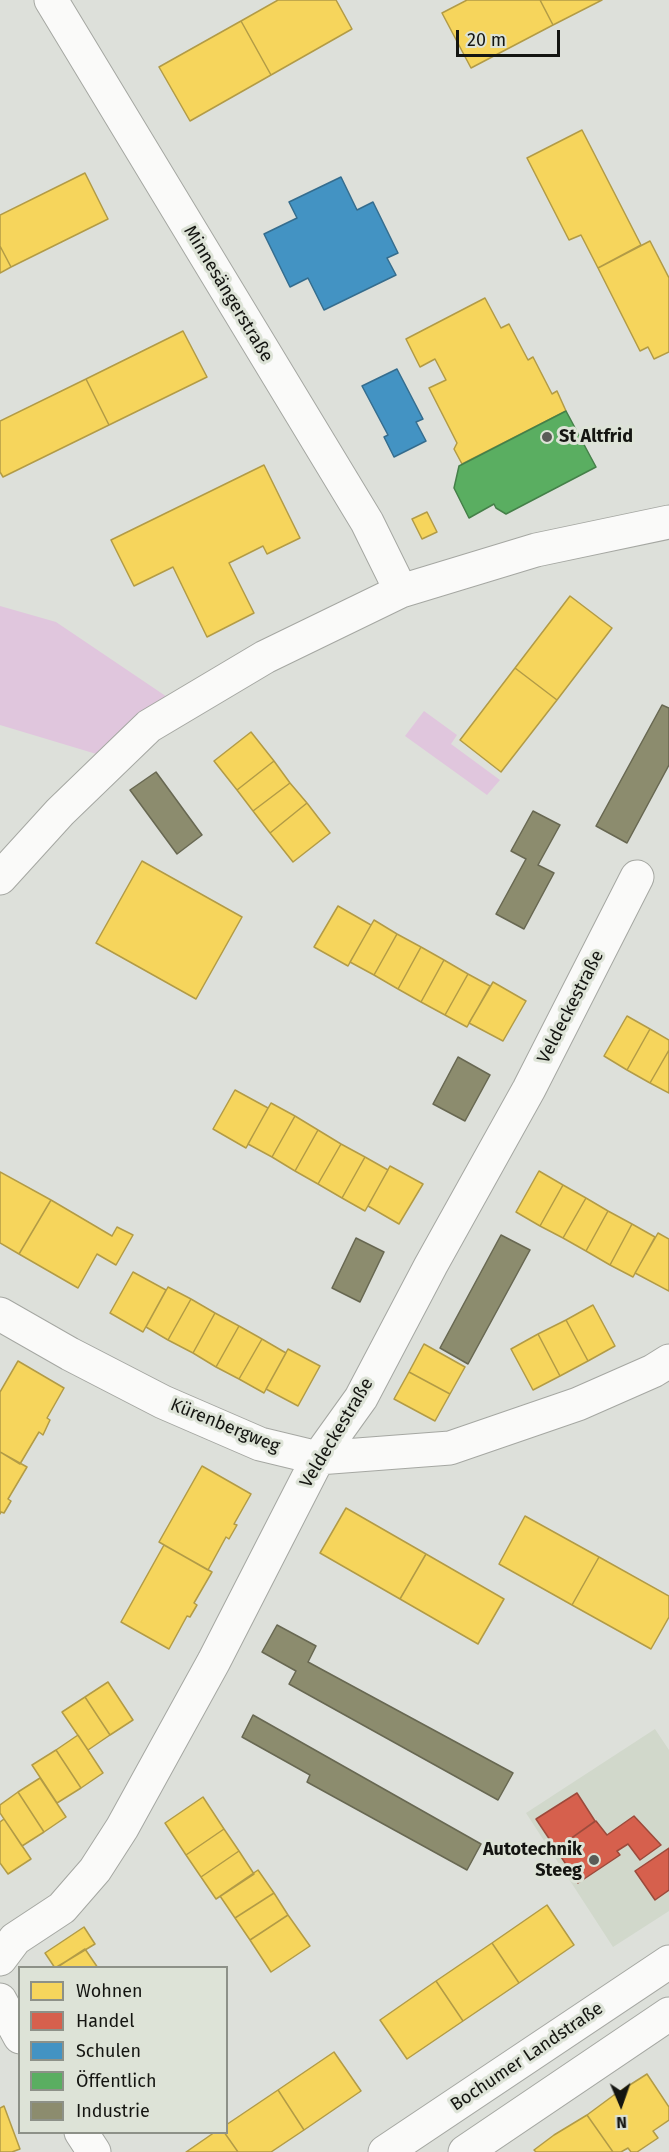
<!DOCTYPE html>
<meta charset="utf-8">
<style>
body{margin:0}
#map{position:relative;width:669px;height:2152px;overflow:hidden;background:#dde0da;font-family:"Fira Sans",sans-serif}
canvas{display:block}
.legend{position:absolute;left:18px;top:1966px;width:210px;height:168px;box-sizing:border-box;background:#dde3d7;border:2px solid #8d9188;margin:0;padding:8px 10px;list-style:none;font-size:18px;color:#141511}
.legend li{display:flex;align-items:center;gap:12px;height:30px}
.legend b{width:30px;border:2px solid #8d9188}
.north{position:absolute;left:591px;top:2074px;width:60px;height:60px;-webkit-text-stroke:4px #dde3d7;paint-order:stroke;rotate:178deg;font-size:16px;font-weight:700;line-height:24px;text-align:center;color:#141511}
.north::after{content:'';display:block;margin:auto;width:21px;height:27px;background:#141511;clip-path:polygon(50% 0,100% 100%,50% 72%,0 100%)}
.scale{position:absolute;left:456px;top:30px;width:104px;height:27px;box-sizing:border-box;border:3px solid #141511;border-top:0;padding-left:8px;font-size:18px;line-height:21px;white-space:nowrap;color:#141511;-webkit-text-stroke:4px #dde3d7;paint-order:stroke}
</style>
<div id="map">
<canvas width="669" height="2152"></canvas>
<ul class="legend">
<li><b style="height:16px;background:#f6d55c"></b>Wohnen</li>
<li><b style="height:16px;background:#d6604d"></b>Handel</li>
<li><b style="height:16px;background:#4393c3"></b>Schulen</li>
<li><b style="height:16px;background:#5aae61"></b>Öffentlich</li>
<li><b style="height:16px;background:#8c8c6e"></b>Industrie</li>
</ul>
<div class="north">N</div>
<div class="scale">20 m</div>
</div>
<script>
const c = document.querySelector('canvas').getContext('2d');
c.lineJoin = 'round';
function paint(path, color) {
  c.fillStyle = color;
  c.fill(path, 'evenodd');
}
function strokePath(path, color, width, dash) {
  c.strokeStyle = color;
  c.lineWidth = width;
  c.lineCap = dash ? 'butt' : 'round';
  c.setLineDash(dash || []);
  c.stroke(path);
}
function drawText(font, color, halo, rows, align = 'center') {
  c.font = font + ' "Fira Sans",sans-serif';
  c.lineWidth = 6;
  c.setLineDash([]);
  c.textBaseline = 'middle';
  c.strokeStyle = halo;
  c.fillStyle = color;
  for (const [text, x, y, turn = 0] of rows) {
    c.save();
    c.translate(x, y);
    c.rotate((+turn || 0) * Math.PI / 180);
    c.textAlign = isNaN(turn) ? turn : align;
    if (halo) c.strokeText(text, 0, 0);
    c.fillText(text, 0, 0);
    c.restore();
  }
}
paint(new Path2D(`
 M655,1729L669,1750V1911L613,1947L526,1813Z`), '#d1d8cb');
paint(new Path2D(`
 M0,606L56,622L179,705L113,759L0,725Z
 M424,711L457,735L451,744L500,780L487,795L405,736Z`), '#e0c6dd');
const homes = new Path2D(`
 M278,0H336L352,29L271,75L241,21Z
 M467,0H540L553,25L471,68L442,13Z
 M540,0H602L553,25Z
 M241,21L271,75L190,121L159,67Z
 M582,130L641,245L598,268L581,235L569,240L527,158Z
 M85,173L108,219L11,267L0,246V215Z
 M650,241L669,278V352L654,359L648,347L640,351L598,268Z
 M0,246L11,267L0,273Z
 M485,298L501,328L509,324L528,360L533,357L552,394L557,391L566,411L462,464L454,449L457,443L429,388L446,380L435,359L420,367L406,339Z
 M183,331L207,377L109,425L86,379Z
 M86,379L109,425L3,477L0,472V421Z
 M264,465L300,538L267,554L263,546L229,563L254,613L207,637L173,567L134,586L111,540Z
 M427,512L437,532L422,539L412,519Z
 M570,596L612,628L557,700L515,668Z
 M515,668L557,700L501,772L460,740Z
 M251,732L274,761L237,790L214,761Z
 M274,761L290,783L253,811L237,790Z
 M290,783L307,803L270,833L253,811Z
 M307,803L330,833L293,862L270,833Z
 M142,861L242,917L196,999L96,943Z
 M338,906L371,925L348,966L314,947Z
 M374,920L397,934L374,975L350,962Z
 M397,934L421,947L398,989L374,975Z
 M421,947L444,960L421,1002L398,989Z
 M444,960L468,974L445,1015L421,1002Z
 M468,974L490,986L467,1027L445,1015Z
 M493,982L526,1001L503,1041L469,1023Z
 M627,1016L650,1029L627,1070L604,1056Z
 M650,1029L669,1040V1050L650,1083L627,1070Z
 M669,1050V1093L650,1083Z
 M235,1090L268,1108L246,1148L213,1129Z
 M271,1103L295,1116L272,1157L248,1144Z
 M295,1116L318,1130L295,1171L272,1157Z
 M318,1130L341,1144L318,1184L295,1171Z
 M341,1144L365,1157L342,1198L318,1184Z
 M365,1157L388,1170L365,1211L342,1198Z
 M390,1166L423,1184L399,1224L368,1206Z
 M539,1171L563,1185L540,1226L516,1212Z
 M0,1172L51,1200L19,1254L0,1243Z
 M563,1185L586,1198L563,1238L540,1226Z
 M586,1198L608,1211L586,1251L563,1238Z
 M51,1200L112,1236L117,1227L133,1235L116,1265L97,1254L78,1288L19,1254Z
 M608,1211L632,1224L610,1265L586,1251Z
 M632,1224L655,1237L633,1277L610,1265Z
 M658,1233L669,1239V1291L635,1273Z
 M133,1272L166,1290L143,1332L110,1313Z
 M168,1287L191,1299L168,1340L146,1327Z
 M191,1299L215,1313L193,1353L168,1340Z
 M593,1305L615,1346L588,1361L566,1320Z
 M215,1313L239,1326L216,1367L193,1353Z
 M566,1320L588,1361L560,1376L538,1334Z
 M239,1326L262,1339L239,1379L216,1367Z
 M538,1334L560,1376L533,1390L511,1349Z
 M262,1339L286,1353L264,1393L239,1379Z
 M424,1344L465,1367L450,1394L409,1372Z
 M288,1349L320,1366L298,1406L266,1389Z
 M18,1361L64,1388L47,1418L50,1420L43,1435L39,1432L20,1464L0,1452V1392Z
 M409,1372L450,1394L435,1421L394,1399Z
 M0,1452L27,1467L8,1499L11,1501L4,1513L1,1512L0,1514Z
 M202,1466L251,1494L234,1524L237,1525L229,1539L226,1537L208,1570L159,1542Z
 M346,1508L426,1554L400,1599L320,1553Z
 M525,1516L599,1557L572,1605L499,1564Z
 M164,1545L212,1572L194,1603L197,1605L190,1617L187,1616L169,1649L121,1622Z
 M426,1554L504,1599L478,1644L400,1599Z
 M599,1557L669,1596V1617L651,1649L572,1605Z
 M108,1682L133,1720L110,1735L85,1697Z
 M85,1697L110,1735L88,1750L62,1712Z
 M78,1735L103,1773L81,1788L56,1750Z
 M56,1750L81,1788L57,1803L32,1765Z
 M40,1778L66,1817L44,1832L18,1792Z
 M18,1792L44,1832L22,1846L0,1813V1805Z
 M203,1797L224,1829L186,1855L165,1823Z
 M4,1819L31,1859L8,1874L0,1863V1822Z
 M224,1829L239,1851L201,1877L186,1855Z
 M239,1851L254,1874L216,1899L201,1877Z
 M258,1870L274,1893L235,1918L220,1896Z
 M274,1893L288,1915L250,1940L235,1918Z
 M547,1905L574,1945L519,1983L492,1943Z
 M288,1915L310,1946L271,1972L250,1940Z
 M84,1927L95,1944L55,1968L45,1953Z
 M492,1943L519,1983L463,2021L436,1981Z
 M85,1949L98,1968H56Z
 M436,1981L463,2021L407,2059L380,2020Z
 M334,2052L361,2091L304,2130L278,2090Z
 M647,2074L669,2107V2120L653,2131L658,2138L637,2152H631L628,2148L621,2152H613L587,2115L614,2095Z
 M278,2090L304,2130L271,2152H238L224,2132H226V2125Z
 M4,2106L20,2149L12,2152H0V2108Z
 M587,2115L613,2152H536L534,2150L554,2135Z
 M215,2132H224L238,2152H186Z`);
paint(homes, '#f6d55c');
strokePath(homes, '#b29b46', 1.5);
const shops = new Path2D(`
 M577,1793L595,1821L556,1849L536,1819Z
 M634,1816L661,1845L640,1860L628,1844L617,1851L620,1855L578,1883L556,1849L596,1821L607,1835Z
 M669,1848V1890L655,1900L635,1871Z`);
paint(shops, '#d6604d');
strokePath(shops, '#9c4a3b', 1.5);
const schools = new Path2D(`
 M341,177L357,210L373,202L398,253L387,258L396,275L324,310L308,278L290,287L264,234L297,218L289,202Z
 M397,369L423,419L416,422L426,441L394,457L384,437L388,435L362,386Z`);
paint(schools, '#4393c3');
strokePath(schools, '#356d8e', 1.5);
const public = new Path2D(`
 M566,411L596,467L506,514L496,508L494,504L469,518L454,488L459,466Z`);
paint(public, '#5aae61');
strokePath(public, '#458049', 1.5);
const industry = new Path2D(`
 M662,705L669,708V765L627,843L596,826Z
 M156,772L202,835L177,854L130,790Z
 M533,811L560,825L538,865L554,873L524,929L496,914L526,859L511,851Z
 M458,1057L490,1075L465,1121L433,1104Z
 M501,1235L530,1250L468,1364L440,1348Z
 M356,1238L384,1252L360,1302L332,1288Z
 M277,1625L316,1646L308,1662L513,1773L498,1800L289,1684L296,1671L262,1652Z
 M253,1715L481,1844L467,1870L307,1782L310,1775L242,1737Z`);
paint(industry, '#8c8c6e');
strokePath(industry, '#686852', 1.5);
const minor = new Path2D(`
 M51,0L367,522L401,591
 M0,878L60,812L149,726L265,657L401,591L536,550L669,522
 M0,1314L70,1354L163,1402L260,1444L318,1458L450,1448L578,1404L653,1371L669,1361
 M0,1959L15,1939L62,1908L95,1870L122,1828L214,1661L318,1458L361,1398L431,1265L529,1089L637,877
 M0,2000L20,2037
 M81,2132L94,2152`);
const secondary = new Path2D(`
 M385,2152L669,1962
 M465,2152L669,2014`);
strokePath(minor, '#a5a7a2', 35);
strokePath(secondary, '#a5a7a2', 35);
strokePath(minor, '#fafaf9', 33);
strokePath(secondary, '#fafaf9', 33);
for (const [x, y, r, color] of [
 [547,437,6,"#5a5c57"],
 [594,1860,6,"#5a5c57"]
]) {
  const dot = new Path2D();
  dot.arc(x, y, r, 0, 2 * Math.PI);
  c.fillStyle = color;
  c.fill(dot);
  strokePath(dot, '#dde3d7', 2);
}
drawText('18px', '#141511', '#dde3d7', [
 ["Minnesängerstraße",228,294,59],
 ["Veldeckestraße",571,1007,-63],
 ["Kürenbergweg",225,1426,22],
 ["Veldeckestraße",337,1433,-59],
 ["Bochumer Landstraße",527,2057,-34]
]);
drawText('bold 18px', '#141511', '#dde3d7', [
 ["St Altfrid",559,437],
 ["Autotechnik",582,1850,"right"],
 ["Steeg",582,1871,"right"]
], 'left');
</script>
